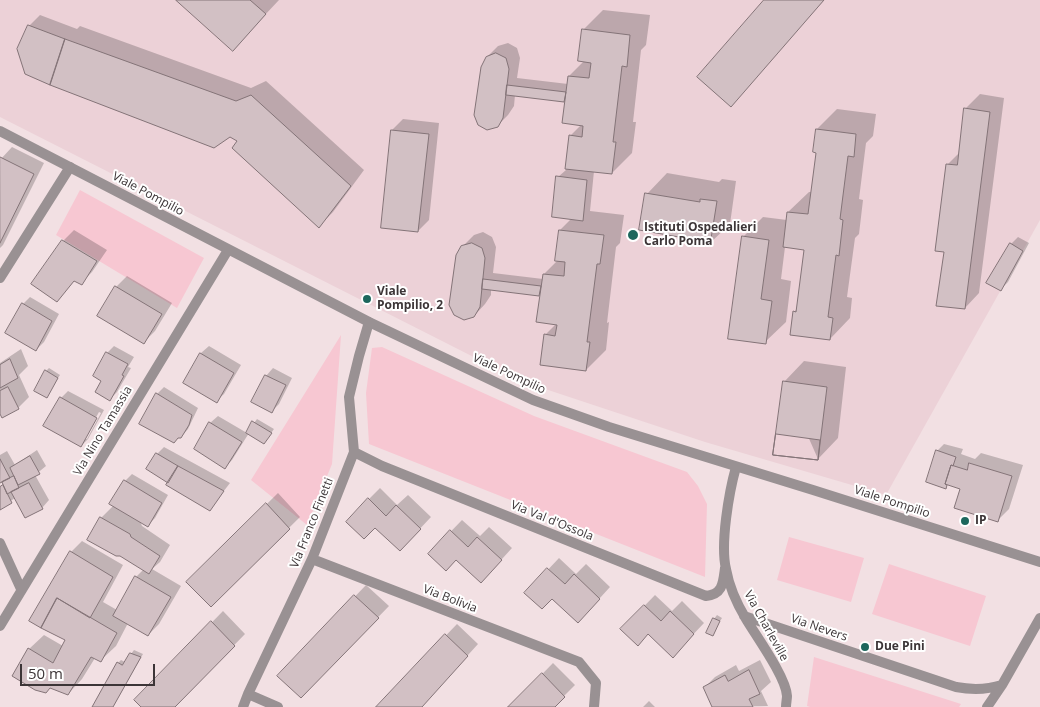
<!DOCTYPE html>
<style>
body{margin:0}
#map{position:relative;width:1040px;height:707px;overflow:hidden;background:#f2e0e3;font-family:"Open Sans",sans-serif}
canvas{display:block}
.scale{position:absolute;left:20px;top:664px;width:135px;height:22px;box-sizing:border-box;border:2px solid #3c3537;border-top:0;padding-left:6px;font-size:15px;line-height:18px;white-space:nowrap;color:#3c3537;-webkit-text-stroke:4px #fff;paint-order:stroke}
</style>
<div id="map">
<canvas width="1040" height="707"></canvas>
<div class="scale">50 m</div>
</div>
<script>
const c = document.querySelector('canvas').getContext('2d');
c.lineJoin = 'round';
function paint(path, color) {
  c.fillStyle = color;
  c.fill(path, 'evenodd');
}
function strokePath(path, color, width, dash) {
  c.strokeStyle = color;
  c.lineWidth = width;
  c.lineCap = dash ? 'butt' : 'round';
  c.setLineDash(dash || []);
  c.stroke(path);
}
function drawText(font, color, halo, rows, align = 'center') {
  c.font = font + ' "Open Sans",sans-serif';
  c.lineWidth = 4;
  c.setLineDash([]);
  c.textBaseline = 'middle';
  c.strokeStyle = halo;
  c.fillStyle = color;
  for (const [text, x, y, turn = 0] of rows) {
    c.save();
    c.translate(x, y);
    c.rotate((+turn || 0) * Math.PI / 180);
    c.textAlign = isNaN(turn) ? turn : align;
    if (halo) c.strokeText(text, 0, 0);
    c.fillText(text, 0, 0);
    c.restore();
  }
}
paint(new Path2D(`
 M0,0H1040V220L886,495L705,442L521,381L0,117Z`), '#ecd1d7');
paint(new Path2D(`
 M80,190L204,258L177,308L56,235Z
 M341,335L332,464L307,525L251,480Z
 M382,347L534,416L687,472L698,486L707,504L705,577L369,444L366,393L372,348Z
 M789,537L864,558L851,602L777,580Z
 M889,564L986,596L970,646L872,614Z
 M814,657L961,704L959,707H810L807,706Z`), '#f7c7d2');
paint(new Path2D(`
 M177,0H279L233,49Z
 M765,0H824L731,105Z
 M603,10L650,15L646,45L641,50L633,122H636L632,153L612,173L594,171L590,211L624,215L620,243L616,247L607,323L609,322L606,350L586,370L546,334L557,323L541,293L539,295L491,289V295L485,304L474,316L462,247L474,235L483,232L492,237L496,247L493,273L543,279L544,274L558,260L560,230L572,218L558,177L566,170L570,136L582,124L566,99L564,101L515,95L514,106L508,115L497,126L487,57L498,46L508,43L517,48L520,58L517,78L568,84L569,76L584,61L583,30Z
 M40,15L77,29L80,26L251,88L266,81L364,170L333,212L319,226L239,140L29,26Z
 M980,94L1004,98L979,293L965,308L945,251L948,164L960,152L965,109Z
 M837,109L876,114L873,136L866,143L859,199L863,200L859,234L855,238L847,297L852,298L850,318L830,339L794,312L798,308L806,249L785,247L781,279L791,281L786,322L765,342L743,237L763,217L787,220L788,212L809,192H812L817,152V129Z
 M403,119L439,123L429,220L418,231L392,130Z
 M12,147L44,163L3,245L0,248V160Z
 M667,173L719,182L722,179L736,181L730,224L709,244L697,239L647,194Z
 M74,230L107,250L92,272L81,283L75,280L57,301L63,241Z
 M1018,237L1029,243L1008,282L1001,289L1011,244Z
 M127,276L172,303L155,331L144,342L116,287Z
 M30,297L59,314L44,342L36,350L23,304Z
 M114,346L134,357L128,367L131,368L117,392L110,399L103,380L107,353Z
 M209,346L241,365L224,394L216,401L184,383L201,353Z
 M21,349L28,366L19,375L29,397L18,408L0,411V363Z
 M804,361L846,367L838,438L818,459L784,382Z
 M49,368L60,375L46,397V371Z
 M273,368L292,378L279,404L272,411L266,376Z
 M164,387L198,408L188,429L181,437L157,394Z
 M68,391L104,410L88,439L81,446L61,398ZM99,412L101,413L87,439H84Z
 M218,416L247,433L257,419L274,429L264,443L249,433L232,460L225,467L210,423Z
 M944,444L963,449L961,454L975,459L981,453L1023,465L1009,509L998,520L962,488L948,484L945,487L937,451Z
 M164,447L230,483L210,509L169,482L157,454Z
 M37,450L46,466L35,475L49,500L42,508L15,498L0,508V487L4,484L3,480L0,482V455L7,451L15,465Z
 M132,474L168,495L155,518L148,525L140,521L142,526L170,545L160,562L152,569L181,586L159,624L148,635L128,623L116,646L101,660L95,658L82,679L68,694L29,649L44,635L63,646L67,640L30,620L71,552L82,541L123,565L103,602L117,610L136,577L144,569L120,555L88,539L101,518L114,505L125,481Z
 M380,488L397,505L408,495L431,517L400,550L369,499Z
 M278,493L300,517L211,605L188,582Z
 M462,520L480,536L489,527L512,548L492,570L457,559L429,554Z
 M559,558L576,574L586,564L610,587L589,610L552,597L526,593Z
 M366,585L389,606L301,697L279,676Z
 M655,595L672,611L682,601L704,623L673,656L649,633L622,629Z
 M223,611L245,634L174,707H142L136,700Z
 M717,615L722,618L712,634L714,619Z
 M457,624L478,644L421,707H377Z
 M134,650L143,654L113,707H94L118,663L121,660L125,662Z
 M760,660L771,682L761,691L768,706L714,707L704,688L715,677L736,665L739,671Z
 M553,663L575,685L553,707H510Z
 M649,701L655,707H643Z`), '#0003');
const building = new Path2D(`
 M176,0H250L266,14L233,51Z
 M764,0H824L731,107L697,77Z
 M28,25L65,39L50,85L25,74L17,49Z
 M582,29L630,35L627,67L622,66L613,142H616L612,174L565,169L569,135L582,137L583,126L562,123L568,76L589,78L591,63L578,61Z
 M65,39L236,101L251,95L351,186L319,228L232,148L237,141L230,137L214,148L50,85Z
 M496,53L506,58L509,69L503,118L498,127L487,130L478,125L474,115L481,67L486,57Z
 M507,85L566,92L564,102L506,95Z
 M964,108L990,112L965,309L936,306L944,252L935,251L946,164L957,165Z
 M816,129L856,134L854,157L848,156L840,219L843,220L839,256L836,255L828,317L833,318L830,340L790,335L793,311L796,312L804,250L783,247L787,212L808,214L816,153L813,152Z
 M391,130L429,134L418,232L381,228Z
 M0,157L34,174L0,243Z
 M556,176L587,180L583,221L552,217Z
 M645,193L700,202V199L717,201L710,245L695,243L696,240L639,230Z
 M559,230L604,235L600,264H597L587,342H590L586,371L540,365L544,334L555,336L557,325L536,322L543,274L564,276L565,262L555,261Z
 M742,236L769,240L761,299L772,301L766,344L728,339Z
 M62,240L97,261L82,285L74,281L57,302L31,284Z
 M472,243L482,248L485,258L480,307L474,317L464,320L454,315L449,305L456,255L461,246Z
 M1010,243L1023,251L1001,291L986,283Z
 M483,279L541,286L539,296L482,289Z
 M115,286L162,314L144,344L97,316Z
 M22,303L52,321L36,351L5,333Z
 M106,352L128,364L122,375L124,376L110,401L95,392L101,381L93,376Z
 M200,353L234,373L217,403L183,383Z
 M10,359L18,378L0,388V365Z
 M45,370L58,378L47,398L34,391Z
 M265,375L286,385L272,413L251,402Z
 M783,381L827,387L818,460L773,455Z
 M8,387L19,409L2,418L0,414V391Z
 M156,393L192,415L189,425L181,438H178L174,443L139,424Z
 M60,397L97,418L81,447L43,426Z
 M252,421L272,433L264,444L246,433Z
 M209,422L242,442L225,469L194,449Z
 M776,434L820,440L818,460L773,455Z
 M936,450L956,457L953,466L951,465L945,484L947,485L946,489L926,482Z
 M156,453L178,466L168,483L146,469Z
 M30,456L40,474L18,485L10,468Z
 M0,459L10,478L0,483Z
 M969,463L1012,476L998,522L954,508L960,489L945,484L951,465L967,470Z
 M178,466L224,491L210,511L166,485Z
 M14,476L19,488L7,494L2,482Z
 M124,480L162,503L148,527L109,504Z
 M29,483L43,509L25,518L11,492Z
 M3,485L12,503L0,510V487Z
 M368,498L386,516L396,505L421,529L400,551L375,528L364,539L346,522Z
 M266,503L290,529L211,607L186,582Z
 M100,517L130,534L131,537L160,556L149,574L120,556H116L87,540Z
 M450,530L468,547L477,537L502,560L481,583L456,560L446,571L428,554Z
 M70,551L113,577L90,618L57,598L41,628L29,621Z
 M547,568L565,584L574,574L600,599L578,623L552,599L542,609L524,593Z
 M135,576L171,597L148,636L113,616Z
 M354,595L379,618L301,698L277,676Z
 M57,598L117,633L101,662L91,657L68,695L50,688L46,693L35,690L12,676L28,648L53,663L65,640L41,628Z
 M644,605L661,621L670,611L694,634L673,658L648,634L638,646L620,629Z
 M713,618L720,621L713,636L706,633Z
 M211,621L235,646L175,707H141L134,700Z
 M445,634L468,656L422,707H376Z
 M130,653L141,657L113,707H92L117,662L122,665Z
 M749,670L760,694L749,699L753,707H712L703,687L725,675L728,681Z
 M542,673L565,697L555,707H508Z`);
paint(building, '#d2c0c4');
strokePath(building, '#847478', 1);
strokePath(new Path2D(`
 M0,278L70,167
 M354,452L382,466L706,596C723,594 723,583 725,568
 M736,467C729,492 720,544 726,569C729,586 737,604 746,619C756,636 786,677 787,696C787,699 786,703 786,707
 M0,543L21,589
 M312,559L579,662L596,683L594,707
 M744,616L956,687C972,690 986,690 1002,685
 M0,626L228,250
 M243,707L248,694
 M278,707L248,694L312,559L354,452L349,397L359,356L369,322
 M987,707L1002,685L1040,618`), '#999193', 10);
strokePath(new Path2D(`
 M0,131L369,322L533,400L609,427L813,490L1040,562`), '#999193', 10);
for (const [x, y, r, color] of [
 [633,235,6,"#1d675d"],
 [367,299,5,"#1d675d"],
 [965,521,5,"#1d675d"],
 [865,647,5,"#1d675d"]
]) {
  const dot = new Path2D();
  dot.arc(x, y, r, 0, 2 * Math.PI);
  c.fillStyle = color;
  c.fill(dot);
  strokePath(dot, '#fff', 2);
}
drawText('12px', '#3c3537', '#fff', [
 ["Viale Pompilio",148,194,28],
 ["Viale Pompilio",509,374,25],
 ["Via Nino Tamassia",103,431,-59],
 ["Viale Pompilio",892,502,18],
 ["Via Val d'Ossola",552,521,22],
 ["Via Franco Finetti",312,523,-68],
 ["Via Bolivia",450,599,21],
 ["Via Charleville",766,626,61],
 ["Via Nevers",819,628,19]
]);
drawText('bold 12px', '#3c3537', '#fff', [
 ["Istituti Ospedalieri",644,228],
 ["Carlo Poma",644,242],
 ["Viale",377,292],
 ["Pompilio, 2",377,306],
 ["IP",975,521],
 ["Due Pini",875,647]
], 'left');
</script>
